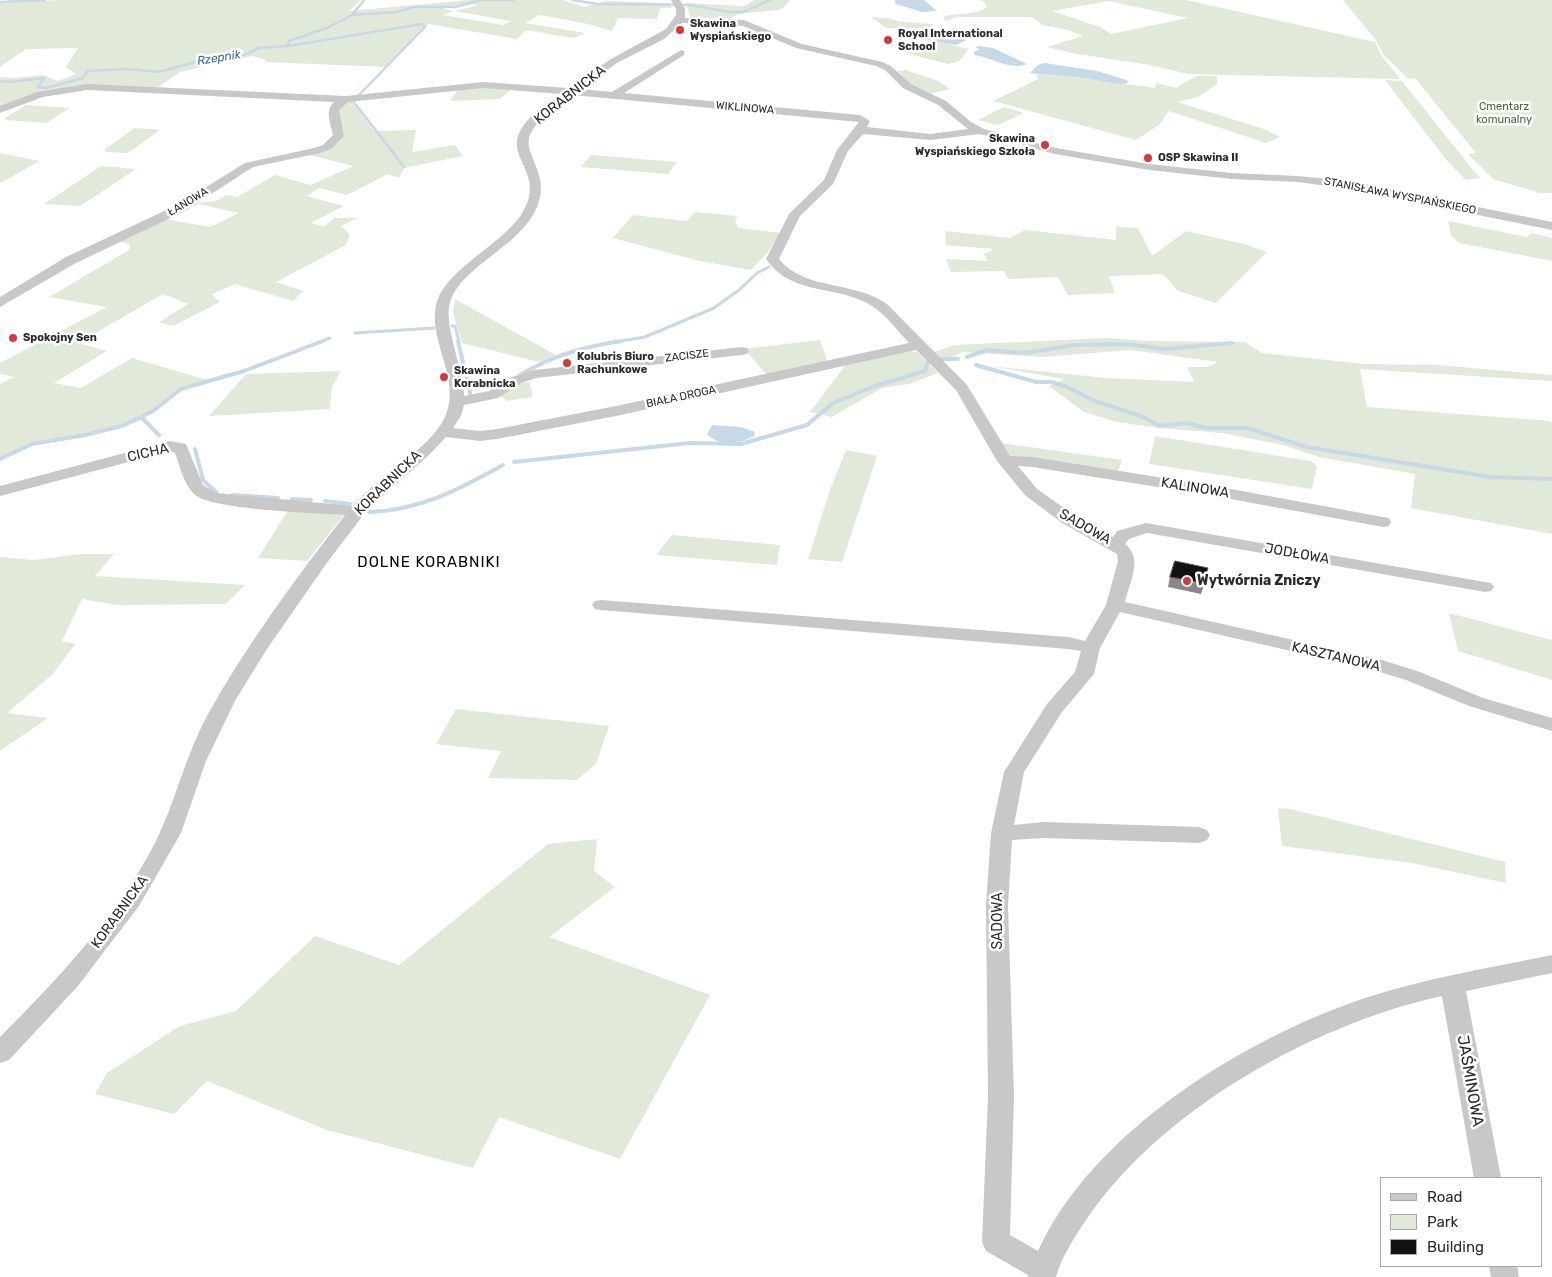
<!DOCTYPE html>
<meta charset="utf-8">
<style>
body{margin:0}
#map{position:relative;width:1552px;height:1277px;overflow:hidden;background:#fff;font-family:Rubik,sans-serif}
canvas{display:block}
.legend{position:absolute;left:1380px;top:1177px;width:162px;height:90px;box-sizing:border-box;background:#fff;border:1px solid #aaa;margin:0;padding:6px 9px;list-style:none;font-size:15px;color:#2b2b2b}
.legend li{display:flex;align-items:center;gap:10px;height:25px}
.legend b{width:25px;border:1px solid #aaa}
</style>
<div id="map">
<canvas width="1552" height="1277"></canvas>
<ul class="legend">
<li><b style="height:6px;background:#c8c8c8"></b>Road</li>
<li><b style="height:14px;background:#e1e9d9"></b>Park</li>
<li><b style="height:14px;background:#121212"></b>Building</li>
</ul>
</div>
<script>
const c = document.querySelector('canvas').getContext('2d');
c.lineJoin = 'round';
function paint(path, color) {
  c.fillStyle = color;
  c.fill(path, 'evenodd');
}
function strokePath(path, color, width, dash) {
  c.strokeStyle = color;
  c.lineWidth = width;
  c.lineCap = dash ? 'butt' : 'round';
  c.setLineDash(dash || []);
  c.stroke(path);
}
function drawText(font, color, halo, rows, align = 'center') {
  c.font = font + ' Rubik,sans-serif';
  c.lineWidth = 5;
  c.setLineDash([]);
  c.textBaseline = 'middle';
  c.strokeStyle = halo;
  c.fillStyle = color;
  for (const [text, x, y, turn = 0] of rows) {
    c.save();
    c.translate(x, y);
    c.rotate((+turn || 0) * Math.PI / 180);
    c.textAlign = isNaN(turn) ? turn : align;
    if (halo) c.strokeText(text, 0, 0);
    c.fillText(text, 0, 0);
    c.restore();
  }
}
paint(new Path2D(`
 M59,0H361L349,11L470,0H564L584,7L605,1L670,3L672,8H660L657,19L618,18L612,31L588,24L540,15L525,23L585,33L574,38L526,30L517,39L429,24L387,67L265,62L266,60L252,56L180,72L157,88L74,86L0,108V77L13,78L43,75L58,81L76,74L66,67L78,48L26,49L0,67V3ZM472,4L479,5L455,11L510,21L503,25L443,15L453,11L438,7Z
 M754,0H790L784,7L778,10L738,14L729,19L690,17L686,3L744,6Z
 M979,0H1186L1375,42L1381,55L1400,79L1188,74L1150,65L1077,54L1047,47L1083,36L1068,30L1042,25L1032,17H957L946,21L943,17C956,12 977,16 987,7L984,2ZM1108,1L1188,18L1111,34L1100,27L1052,11Z
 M1343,0H1552V193H1540L1493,179L1468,154L1476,153L1415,78L1408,79L1384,55L1375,39Z
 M871,17L886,18L904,22L933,24L932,28H886Z
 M936,41L969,49L959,61L949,64L905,53L913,49L915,44Z
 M905,70L938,81L950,89L929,94L910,84L898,71Z
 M1036,74L1084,78L1155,88L1156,83L1176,88L1196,76H1217V84L1198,97L1177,102L1264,129L1280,137L1266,143L1169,111L1159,125L1136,140L993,101L1038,79Z
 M1385,80L1402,81L1473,170L1481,178L1466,180L1448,162Z
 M473,87L513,88L500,99L450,101L459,88Z
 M352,100L374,131L416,130L412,152L455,145L463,156L404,168L399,178L388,174L347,195L319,188L307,196L344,206L311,223L324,227L334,218H357L341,226L350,234L346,245L276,282L303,291L293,301L235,284L212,294L220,302L173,326L159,322L188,304L163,294L78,343L107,351L54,383L81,388L132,358L211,381L179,391L152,413L137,422L83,437L31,445L0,461V384L14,377L0,374V363L107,307L49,297L129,250L130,245L120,241L165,219L210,227L239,213L194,203L216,201L226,195L237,197L275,175L310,185L354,166L309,155L330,149L339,105Z
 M26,105L70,108L46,123L6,120L5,118Z
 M1004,107L1024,113L998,125L978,120Z
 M135,128L160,130L128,153L106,152L105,149Z
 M0,153L40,161L0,183Z
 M591,155L677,162L668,174L581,167Z
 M101,166L136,169L80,206L44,204Z
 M695,212L737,216L735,222L739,228L781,233L767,253L751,270L700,261L613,238L633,215L686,221Z
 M1448,221L1527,237L1532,233L1552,238V261L1459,243L1451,235Z
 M1116,227L1138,228L1152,256L1186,231L1244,244L1267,252L1216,303L1178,291L1163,274L1109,276L1115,293L1068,295L1058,277L1008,279L1004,271L951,272L946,259L988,261L984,254L994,249L946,245L945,231L1010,238L1025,230L1116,240Z
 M455,299L556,355L539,362L462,343L453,313Z
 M1107,338L1148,341L1245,342L1262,353L1363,364L1437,365L1552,375V381L1360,369L1367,407L1550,421L1552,423V534L1411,508L1415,474L1319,457L1283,445L1222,433L1158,428L1117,422L1084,412L1049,386L1064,379L989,366L1106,378L1194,382L1187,367H1208L1218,362L1130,350L1043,357L963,352L941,361L931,353L955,345Z
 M820,340L828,363L768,376L744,349Z
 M909,351L917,352L938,373L909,384L882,388L832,417L810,412L845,366L844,364Z
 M341,371L332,387L330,409L209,416L246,374Z
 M529,382L533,397L507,401L500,395L517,384Z
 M1155,436L1311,461L1317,466L1312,489L1149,464Z
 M1001,443L1122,460L1117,474L1011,458Z
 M846,450L877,456L842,562L808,559L830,490Z
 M289,509L344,515L307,561L258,558Z
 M672,535L780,545L777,565L656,555Z
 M81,554H114L95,576L245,585L226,604L117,605L82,599L62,641L75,644L53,674L7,713L48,718L0,751V557L34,560Z
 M1449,613L1552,640V680L1458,651Z
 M456,709L609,726L596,764L577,780L488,778L501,751L436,744Z
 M1278,808L1290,809L1505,862L1506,883L1412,863L1282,846Z
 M597,839L594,871L615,887L549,937L710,995L620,1159L499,1117L473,1168L327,1130L207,1081L174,1114L95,1094L107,1073L180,1026L236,1011L315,936L399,965L548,844Z`), '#e1e9d9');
paint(new Path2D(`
 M896,0H924L937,11L922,12L896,4L894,1Z
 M927,32L953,38L959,36L967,40L956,45L915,38Z
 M978,46L993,48L1027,64C1009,71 992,57 974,55V52L980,49L975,48Z
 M1045,63L1097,71L1127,80L1128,83L1120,84L1084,78L1030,73L1038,65Z
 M712,425L741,427L755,432L754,436C740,444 719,447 707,434Z`), '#c6d9e8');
strokePath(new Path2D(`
 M483,0H514
 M572,0L597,4L689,5L730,12H743L770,0
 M0,2L45,0
 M352,15L364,0
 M288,46L422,24L425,27L358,96
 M0,81L10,82L44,78L38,87L46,88L83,78L87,71L127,69L159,72L195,62L244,55L259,48L288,46L289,41L327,28L352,15L397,12L414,7H455L481,0
 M355,99L353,101L392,151`), '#c6d9e8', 2.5);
strokePath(new Path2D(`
 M391,150L404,167
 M452,326H455L459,342
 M355,333L434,328
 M320,342L330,338
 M614,342L645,337L714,308L739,290L757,273L769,267`), '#c6d9e8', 3);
strokePath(new Path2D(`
 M458,341L471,397H473
 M967,357L987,350L1025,353L1075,345L1127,344L1165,349L1232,343
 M936,359H958
 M976,365L1036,382H1051L1067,387L1095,401L1141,416L1160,426L1187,423L1206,428H1247L1307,447L1490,477L1552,479
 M520,375C551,356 586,346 622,341
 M142,418L159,435
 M195,449L203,480L217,493
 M0,459L32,444L85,435L122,426L153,411L181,389L244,371L323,341
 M514,462L690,443L741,444L807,425L833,403L875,386L925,371L928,362L932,360
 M232,495L278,498
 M292,499L311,500
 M325,501L350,504
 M369,512C421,510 458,490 503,465`), '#c6d9e8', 4);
paint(new Path2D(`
 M671,0H680L685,9V18L744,20L802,44L882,62L891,66L911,84L946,101L971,122L984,129L1056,148L1149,164L1232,173L1298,176L1349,181L1552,222V230L1349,189L1298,182L1232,179L1149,170L1055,154L980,134L930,140L863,134L848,151L833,184L800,216L779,259C806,292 856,280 888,305L967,385L1010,456L1032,457L1220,487L1383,517L1389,518L1391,522L1389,526L1383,527L1220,497L1032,467L1018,466L1037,489L1074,515L1113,537L1117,531L1146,523L1485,582L1491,583L1494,587L1491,591L1485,592L1147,533L1129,539L1125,544C1144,558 1129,583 1125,602L1382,660L1420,672L1483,698L1552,718V731L1469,706L1406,680L1370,669L1120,612L1100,648L1094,674L1062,712L1024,772L1014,825L1044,822L1199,827L1207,830L1210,835L1207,840L1199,843L1044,838L1012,840L1008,905L1014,1096L1010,1235L1038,1251C1092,1132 1245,1038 1365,998C1426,978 1489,968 1552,955V973L1466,991L1501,1178H1474L1442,996C1314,1024 1161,1109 1086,1220C1074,1238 1062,1256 1056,1277H1028V1275L986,1251L982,1242L988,1096L986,905L991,833L1004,772L1047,704L1075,672L1081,651L1068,649L601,610L595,609L592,605L595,601L601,600L1068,637L1085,641L1106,605L1118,561L1117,554L1062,523L1025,495L997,461L956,390L916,350L621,415L497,439L480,441L446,437L429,455L368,509L326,564L267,649L236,699L206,761L181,833L139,906L77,987L9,1060L0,1063V1037C58,979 117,916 155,843C176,801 185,756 208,714C247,644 296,578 345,515C318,513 209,510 194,494C183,483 180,466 175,453L170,451L0,496V486L170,441L186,444L203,485L216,493L353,506C378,475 429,451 445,417C462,380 428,342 436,305C443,271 501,245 521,215C546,177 510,161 518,136C524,118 546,105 561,94L483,88L348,102L339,110L344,136L331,149L320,153L253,167L185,211L76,263L0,307V297L66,257L177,205L245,163L314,148L323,145L333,135C331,123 324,112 334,102L87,90L43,97L0,113V106L37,92L87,84L346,96L483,82L568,88L611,59L666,29L676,15V9ZM682,23L743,26L796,48L876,66L885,70L903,88L938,105L968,129L930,134L867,127L870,121L860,115L624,93L684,55V51L681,50L612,92L580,89L617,63L664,39ZM573,95L859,122L837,150L824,180L789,214L766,259C791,295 832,285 867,303C883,311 897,330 909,343L621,405L497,429L480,431L453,428L461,416L464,405L498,398L519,384L536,378L742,355L747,354L749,351L747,348L742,347L534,370L509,378L489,391L464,396C464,369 443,326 450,302C460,269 514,248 533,215C557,175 519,155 531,133C539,117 559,105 573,95Z
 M1489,1266H1517L1519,1277H1491Z`), '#c8c8c8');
paint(new Path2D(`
 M1208,568L1201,594L1168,587L1170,577Z`), '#888');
paint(new Path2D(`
 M1208,568L1205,579L1201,594L1203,583Z`), '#595959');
const building = new Path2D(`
 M1175,561L1208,568L1203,583L1170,577Z`);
paint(building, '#121212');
strokePath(building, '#595959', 1);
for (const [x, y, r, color] of [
 [680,30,5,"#da363a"],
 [888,40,5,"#da363a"],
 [1045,145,5,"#da363a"],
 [1148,158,5,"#da363a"],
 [13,338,5,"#da363a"],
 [567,363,5,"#da363a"],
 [444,377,5,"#da363a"],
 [1187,581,5,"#da363a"]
]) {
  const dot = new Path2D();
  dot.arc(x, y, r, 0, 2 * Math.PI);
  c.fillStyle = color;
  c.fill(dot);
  strokePath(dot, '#fff', 2);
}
drawText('bold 11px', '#2b2b2b', '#fff', [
 ["Skawina",690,24],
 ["Wyspiańskiego",690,37],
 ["Royal International",898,34],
 ["School",898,47],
 ["Skawina",1035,139,"right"],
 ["Wyspiańskiego Szkoła",1035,152,"right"],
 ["OSP Skawina II",1158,158],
 ["Spokojny Sen",23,338],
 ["Kolubris Biuro",577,357],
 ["Rachunkowe",577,370],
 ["Skawina",454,371],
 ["Korabnicka",454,384]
], 'left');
drawText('11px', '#4d643c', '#fff', [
 ["Cmentarz",1504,107],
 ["komunalny",1504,120]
]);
drawText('11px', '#2b2b2b', '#fff', [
 ["WIKLINOWA",745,108,5],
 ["STANISŁAWA WYSPIAŃSKIEGO",1400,196,11],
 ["ŁANOWA",188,202,-31],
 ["ZACISZE",687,356,-7],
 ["BIAŁA DROGA",681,397,-12]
]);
drawText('italic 12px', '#3f6888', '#fff', [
 ["Rzepnik",219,58,-9]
]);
drawText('14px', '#2b2b2b', '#fff', [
 ["KORABNICKA",570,95,-38],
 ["CICHA",148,453,-13],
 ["KORABNICKA",388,483,-44],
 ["KALINOWA",1195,488,9],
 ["SADOWA",1085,527,30],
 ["JODŁOWA",1297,554,10],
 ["KASZTANOWA",1336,657,13],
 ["KORABNICKA",120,912,-54],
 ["SADOWA",998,921,-90]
]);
drawText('bold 14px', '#2b2b2b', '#fff', [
 ["Wytwórnia Zniczy",1197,581]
], 'left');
c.letterSpacing = '1px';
drawText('15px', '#000', '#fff', [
 ["DOLNE KORABNIKI",429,563]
]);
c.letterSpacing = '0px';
drawText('16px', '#2b2b2b', '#fff', [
 ["JAŚMINOWA",1470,1081,80]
]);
</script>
